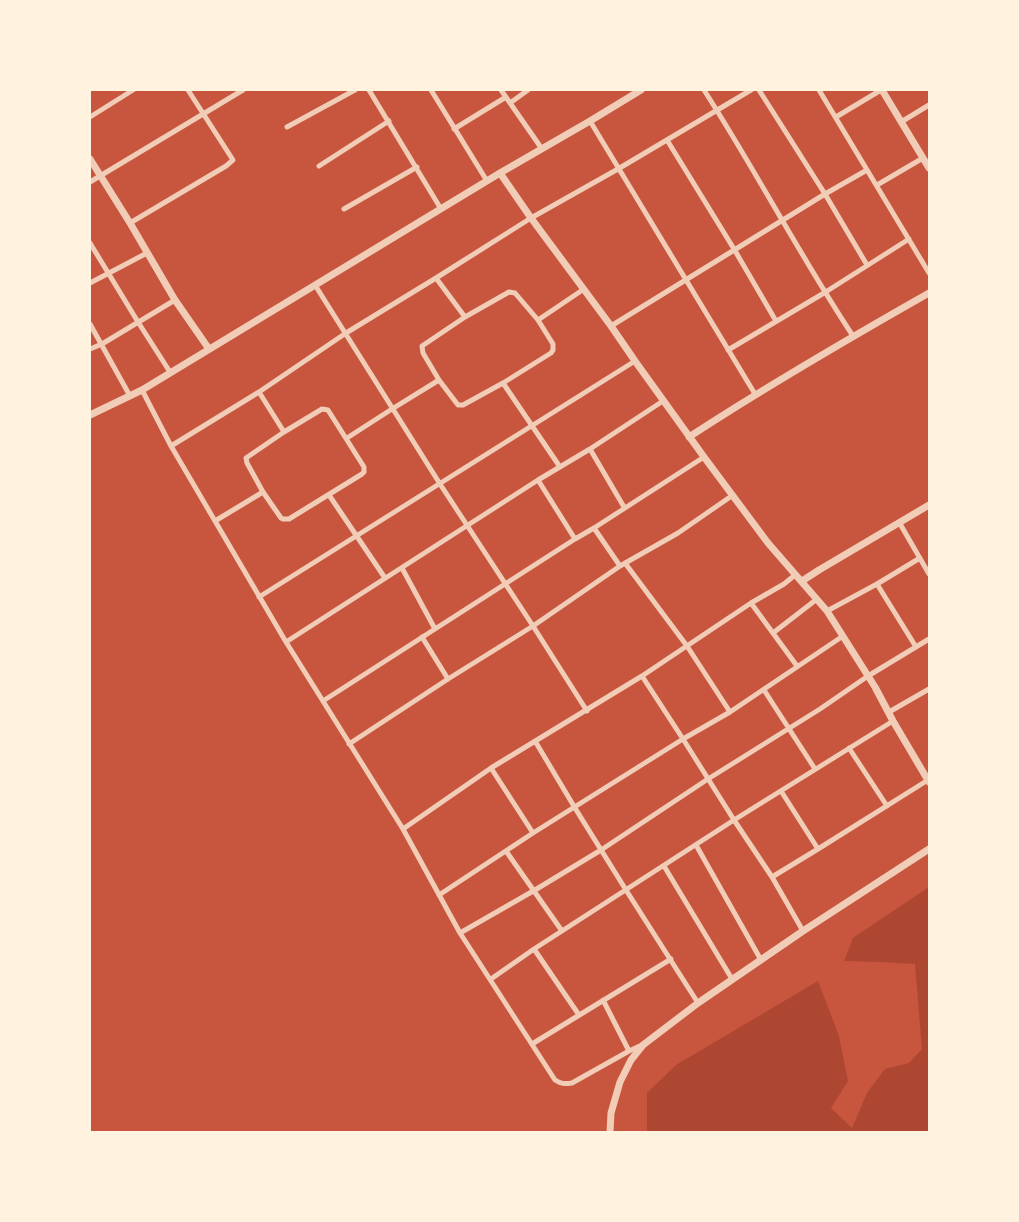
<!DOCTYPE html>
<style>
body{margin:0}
#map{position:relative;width:1019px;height:1222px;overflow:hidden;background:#c8553d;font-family:Quicksand,sans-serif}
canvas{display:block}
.frame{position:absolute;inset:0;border:91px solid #fff3e0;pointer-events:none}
</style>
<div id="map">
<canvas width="1019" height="1222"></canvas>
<div class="frame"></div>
</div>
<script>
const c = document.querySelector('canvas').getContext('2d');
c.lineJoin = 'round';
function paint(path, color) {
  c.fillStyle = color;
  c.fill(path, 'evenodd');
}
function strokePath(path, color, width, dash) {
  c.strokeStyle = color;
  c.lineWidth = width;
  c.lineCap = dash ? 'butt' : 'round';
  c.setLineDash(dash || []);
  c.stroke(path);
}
paint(new Path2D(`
 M929,887V1132H647V1093L676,1065L818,981L839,1036L848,1081L831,1108L852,1128L867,1093L885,1069L909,1063L922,1049L915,964L880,962L844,961L853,938Z`), '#ae4732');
strokePath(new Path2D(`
 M369,90L441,209
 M431,90L487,181
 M501,90L542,149
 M704,90C756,171 800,256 853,336
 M759,90L825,194L867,265
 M819,90L929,273
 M510,103L528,90
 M90,117L133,90
 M836,117L881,90
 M590,121L755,394
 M901,122L929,105
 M287,127L355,90
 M454,129L506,97
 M667,140L734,249L776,321
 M319,166L389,121
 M90,182L243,90
 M877,185L923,158
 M344,209L417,167
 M130,223L226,166L233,160L188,90
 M90,243L138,322L170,372
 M436,278L465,317
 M90,283L147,253
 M315,285L440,484L533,626L587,711
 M509,292L515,293L538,320L553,344V350L551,353L503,383L463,405H458L439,380L423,353L422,346L465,317Z
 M538,320L584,289
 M90,324L130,396
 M611,326L825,194L867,170
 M90,349L102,344L175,300
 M728,350L824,293L909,239
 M503,383L560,467
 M142,390L171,446L286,642L403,829L460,933L555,1080C561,1084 565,1084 572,1083L629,1051L642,1045
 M259,392L284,432
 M322,409L328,410L364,467V472L362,474L289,519H283L281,518L263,492L247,463L246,458L284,432Z
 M347,438L392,409L439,380
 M171,446L259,392L346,333L436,278L531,218L618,169L751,90
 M538,480L575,539
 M329,495L385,578
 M624,507L590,449L663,401
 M215,521L263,492
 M899,522L929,574
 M594,528L620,566
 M625,563L687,646L730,712
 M402,568L435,629
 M877,584L920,558
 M259,597L635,361
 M751,603L797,666
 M827,611L877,584L916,647
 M773,633L817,599
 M422,637L448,679
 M286,642L538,480L590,449
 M642,676L683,739L734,820L772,877L803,931
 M764,690L815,769
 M323,701L575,539L594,528L704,457
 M889,712L929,689
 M535,741L575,808L626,890L698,1003
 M349,744L448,679L533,626L620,566L678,533L733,495
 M849,748L887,806
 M491,768L533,833
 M781,791L818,849
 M403,829L491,768L642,676L751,603L784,584L795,575
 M696,845L761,960
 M506,851L562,931
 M664,866L732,979
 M772,877L818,849L928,780
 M439,895L533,833L683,739L730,712L843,636
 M460,933L535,890L601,850L708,779L820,709L868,676L929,639
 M534,949L579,1015
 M491,979L534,949L734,820L893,721
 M603,1000L629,1051
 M532,1044L671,959`), '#f1ccb7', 5);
strokePath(new Path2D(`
 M882,90L929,168
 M90,159L130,223L175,300L209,349
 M500,173L531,218L611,326L635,361L704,457L768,543L827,611L875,687L893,721L929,782
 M90,415L142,390L500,173L590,121L641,90
 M689,437C767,386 848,339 929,293
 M802,581L819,570L929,505
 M610,1132L611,1113L620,1082L631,1060L643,1045L698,1003L803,931L929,849`), '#f1ccb7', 7);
</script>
